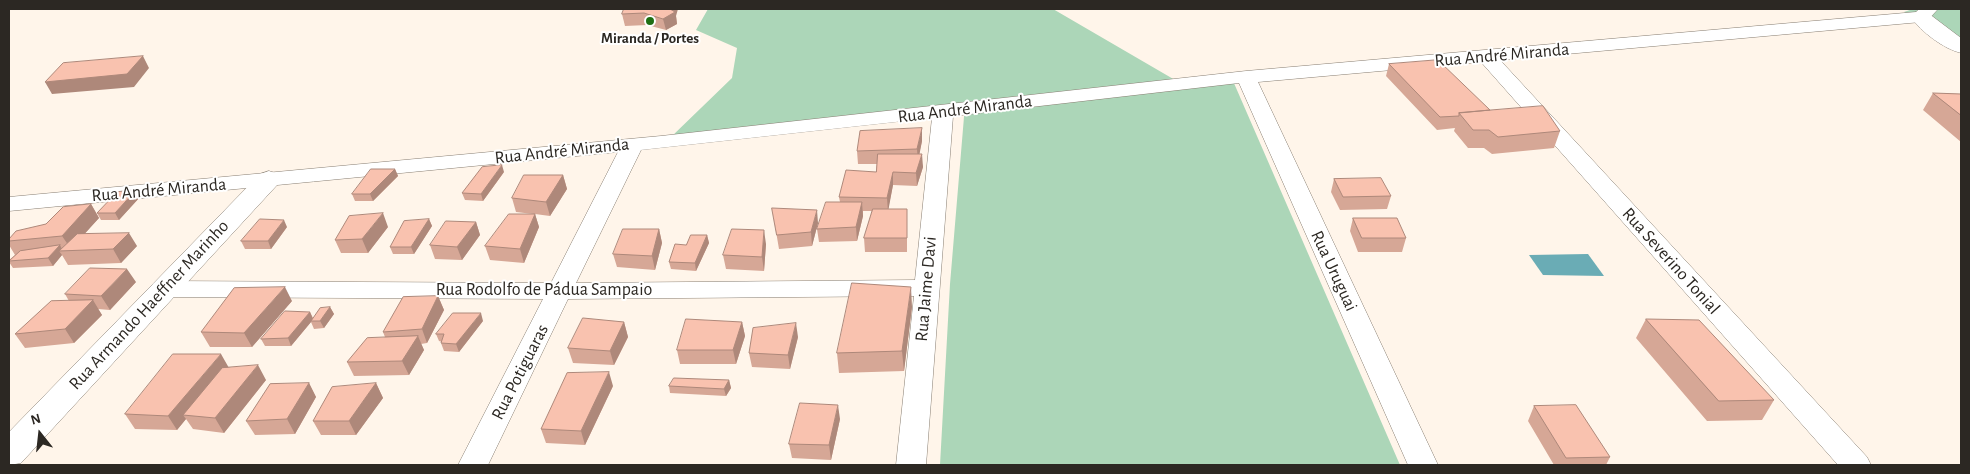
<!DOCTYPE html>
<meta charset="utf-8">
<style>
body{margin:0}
#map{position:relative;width:1970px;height:474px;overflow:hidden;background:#fff5ea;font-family:"Alegreya Sans",sans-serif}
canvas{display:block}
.frame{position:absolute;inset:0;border:10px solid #2c2823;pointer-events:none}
.north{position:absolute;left:15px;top:409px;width:50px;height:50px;-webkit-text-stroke:4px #fff;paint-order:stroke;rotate:344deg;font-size:14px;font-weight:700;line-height:20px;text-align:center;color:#2c2823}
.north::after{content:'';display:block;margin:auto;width:18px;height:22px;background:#2c2823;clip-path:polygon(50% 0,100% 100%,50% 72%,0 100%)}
</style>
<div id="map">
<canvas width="1970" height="474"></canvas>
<div class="frame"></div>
<div class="north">N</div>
</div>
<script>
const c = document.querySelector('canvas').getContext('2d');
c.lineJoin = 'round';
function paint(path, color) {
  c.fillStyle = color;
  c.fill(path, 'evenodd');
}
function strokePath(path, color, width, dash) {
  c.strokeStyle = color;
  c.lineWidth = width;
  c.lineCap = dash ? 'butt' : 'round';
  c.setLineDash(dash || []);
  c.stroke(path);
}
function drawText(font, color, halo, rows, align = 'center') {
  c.font = font + ' "Alegreya Sans",sans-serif';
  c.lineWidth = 4;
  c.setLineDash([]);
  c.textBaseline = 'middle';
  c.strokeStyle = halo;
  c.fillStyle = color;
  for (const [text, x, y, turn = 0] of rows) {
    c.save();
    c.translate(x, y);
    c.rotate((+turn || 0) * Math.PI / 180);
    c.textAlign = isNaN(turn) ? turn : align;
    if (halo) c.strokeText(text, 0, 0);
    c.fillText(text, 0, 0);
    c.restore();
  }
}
paint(new Path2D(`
 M708,9H1053L1175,80L1230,74L1400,465H940L950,284L965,105L671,137L732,78L737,48L696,30Z
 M1913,9H1961V51L1904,12Z`), '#acd6b8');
paint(new Path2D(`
 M1588,254L1604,276L1543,275L1529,255Z`), '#6aacb5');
const minor = new Path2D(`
 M1919,9H1938L1927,21L1921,22L1500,60L1867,457L1871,465H1838L1481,62L1258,82L1438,465H1408L1239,83L953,116L926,465H896L914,296L568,299L488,465H458L543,299L163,297L154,295L150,289L154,283L163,281L551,283L618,152L9,211V197L661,136L1246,71L1916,12ZM932,118L915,280L576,283L641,150Z`);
const tertiary = new Path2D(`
 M1921,11L1928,13L1961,38V53C1944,49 1921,32 1911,17L1914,13Z
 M269,171L278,174L282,179L278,184L21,463L9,465V432L260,174Z`);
strokePath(minor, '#887e72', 1);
strokePath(tertiary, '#887e72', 1);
paint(minor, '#fff');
paint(tertiary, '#fff');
paint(new Path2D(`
 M624,9L676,16L677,24L666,30L647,25L625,26L622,14Z
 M1389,64L1490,110L1560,131L1554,148L1492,154L1484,148H1468L1454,131L1455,128L1437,130L1386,76Z
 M1933,93L1961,94V142L1923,110Z
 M922,141L919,154L923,167L917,186L893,185L888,209L907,222V252H865L864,238L872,211H863V216L857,241L819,242L817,229L840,202L839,197L876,172L877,164H858L857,151Z
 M395,169L398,176L373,201H355L352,194Z
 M504,172L483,201L465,200L462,193Z
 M563,175L567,189L550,216L535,214L539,227L524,263L490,260L485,246L533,214L516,212L512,198Z
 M1334,179L1391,196L1387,209L1340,210L1331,192Z
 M140,197L119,220H101L97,213Z
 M91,204L99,218L84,234L137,246L121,263L68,265L62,255L53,266L13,268L9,262V260L15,255L9,245V239L46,224Z
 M772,208L818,223L812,246L779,249Z
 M1353,218L1406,238L1402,252H1358L1350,231Z
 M429,219L432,226L414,254H393L390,247Z
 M476,222L480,235L462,260L435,259L430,245Z
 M287,227L271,249H245L241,241Z
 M388,227L368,253H341L335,240Z
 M659,229L662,243L655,270L617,267L613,254Z
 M707,235L709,243L696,271L671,269L669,262L686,245Z
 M766,244L764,271L726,269L723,255Z
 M136,282L110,310L98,309L102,315L74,343L25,348L15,334L69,301L65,294Z
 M438,296L444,310L427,343L421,344L424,350L409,375L354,376L347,362L385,337L383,332Z
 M292,301L252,347H210L201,332Z
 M330,307L334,314L324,328L314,329L311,322L291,346H265L261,339L310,312L313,318Z
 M912,307L904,371L839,373L837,353Z
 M1646,319L1774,400L1762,420L1707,421L1636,338Z
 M483,321L459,352L444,351L441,343L442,342L439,341L436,334Z
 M624,322L628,337L614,365L573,363L568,348Z
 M742,322L745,336L736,364H680L677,350Z
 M798,337L790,369L752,367L749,353Z
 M229,367L266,380L224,433L193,429L186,419L177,430L135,429L125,414Z
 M729,380L731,388L726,396L670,393L669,386Z
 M309,383L316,397L295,434L255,435L246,421Z
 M376,383L383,398L356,435H321L313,421Z
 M613,386L585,445L546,443L541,429Z
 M1534,406L1610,457L1606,465H1554L1528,421Z
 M840,419L831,460L792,458L789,444Z`), '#d6a796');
paint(new Path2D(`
 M667,9H678L676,16L677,24L666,30L663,19Z
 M143,56L149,68L134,87L52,94L45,82Z
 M922,128V141L918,162L917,149Z
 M922,154L923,167L917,186L916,173Z
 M502,165L504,172L483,201L481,194Z
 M395,169L398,176L373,201L370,194Z
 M893,172V185L888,212L887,198Z
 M563,175L567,189L550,216L546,202Z
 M136,190L140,197L119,220L115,213Z
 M862,202L863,216L857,241L856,227Z
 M91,204L99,218L71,249L62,236Z
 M817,210L818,223L812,246L811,232Z
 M383,213L388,227L368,253L362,239Z
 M535,214L539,227L524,263L520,249Z
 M429,219L432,226L414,254L411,247Z
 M284,220L287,227L271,249L268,241Z
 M476,222L480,235L462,260L457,247Z
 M659,229L662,243L655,270L652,256Z
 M764,230L766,244L764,271L762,257Z
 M129,233L137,246L121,263L113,249Z
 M707,235L709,243L696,271L695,263Z
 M60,245L63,251H59L62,255L53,266L48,258Z
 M127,269L136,282L110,310L101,296Z
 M285,287L292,301L252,347L244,333Z
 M911,287L912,307L904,371L902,351Z
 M438,296L444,310L427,343L422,329Z
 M93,300L102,315L74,343L65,329Z
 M330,307L334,314L324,328L320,321Z
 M310,312L313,319L311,321V322L291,346L288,338Z
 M481,313L483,321L459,352L456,344Z
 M624,322L628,337L614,365L610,351Z
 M742,322L745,336L736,364L733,350Z
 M796,323L798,337L790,369L788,355Z
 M418,336L424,350L409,375L402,361Z
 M221,354L229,368L183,415L186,419L177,430L168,416Z
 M258,365L266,380L224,433L215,418Z
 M609,372L613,386L585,445L581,431Z
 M729,380L731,388L726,396L724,389Z
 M309,383L316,397L295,434L287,419Z
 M376,383L383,398L356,435L349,421Z
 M838,405L840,419L831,460L829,445Z`), '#ae887a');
const building = new Path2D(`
 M624,9H670L675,12L663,19L644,13L622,14Z
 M143,56L127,74L45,82L63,63Z
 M1438,60L1490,110L1459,113V116L1440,117L1389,64Z
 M1933,93L1961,94V115Z
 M1543,106L1560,131L1498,137L1489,130H1473L1459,113Z
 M922,128L917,149L857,151L860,131Z
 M878,154H922L916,173L893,172L887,198L839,197L846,170L876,172Z
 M502,165L481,194L462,193L482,167Z
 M371,169H395L370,194H352Z
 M524,175H563L546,202L512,198Z
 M1381,178L1391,196L1343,197L1334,179Z
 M136,190L115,213H97L117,192Z
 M826,202H862L856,227L817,229Z
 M91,204L62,236L9,241V239L16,231L46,224L63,207Z
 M772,208L817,210L811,232L777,235Z
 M873,209H907V238H864Z
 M383,213L362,239L335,240L349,216Z
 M509,214H535L520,249L485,246Z
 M1353,218H1397L1406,238H1362Z
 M260,219L284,220L268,241H241Z
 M429,219L411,247H390L404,221Z
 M446,221L476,222L457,247L430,245Z
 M623,229H659L652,256L613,254Z
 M732,229L764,230L762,257L723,255Z
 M129,233L113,249L59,251L77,234Z
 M691,235H707L695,263L669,262L675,244L686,245Z
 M60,245L48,258L9,261L20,251Z
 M90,268L127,269L101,296L65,294Z
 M852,283L911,287L902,351L837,353Z
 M285,287L244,333L201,332L234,288Z
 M438,296L422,329L383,332L403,297Z
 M93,300L65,329L15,334L51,301Z
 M330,307L320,321H311L320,308Z
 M285,311L310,312L288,338L261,339Z
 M453,313H481L456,344L441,343L444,334H436Z
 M583,318L624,322L610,351L568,348Z
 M686,319L742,322L733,350H677Z
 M1646,319L1699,320L1774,400L1719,401Z
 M796,323L788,355L749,353L753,328Z
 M418,336L402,361L347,362L367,338Z
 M173,354H221L168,416L125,414Z
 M258,365L215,418L183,415L222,368Z
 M609,372L581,431L541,429L567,373Z
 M674,378L729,380L724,389L669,386Z
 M309,383L287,419L246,421L270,384Z
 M376,383L349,421H313L332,387Z
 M800,403L838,405L829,445L789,444Z
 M1576,405L1610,457L1566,458L1534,406Z`);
paint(building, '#f9c2af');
strokePath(building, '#ae887a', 1);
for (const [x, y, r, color] of [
 [650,21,5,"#1e6e13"]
]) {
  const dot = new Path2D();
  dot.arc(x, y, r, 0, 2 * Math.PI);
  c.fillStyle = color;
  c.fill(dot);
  strokePath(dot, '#fff', 2);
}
drawText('bold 15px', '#2c2823', '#fff', [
 ["Miranda / Portes",650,38]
]);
drawText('18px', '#2c2823', '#fff', [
 ["Rua André Miranda",1502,55,-5],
 ["Rua André Miranda",965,109,-7],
 ["Rua André Miranda",562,151,-6],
 ["Rua André Miranda",159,190,-5],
 ["Rua Severino Tonial",1671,261,48],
 ["Rua Uruguai",1334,271,65],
 ["Rua Jaime Davi",926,289,-85],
 ["Rua Rodolfo de Pádua Sampaio",544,290],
 ["Rua Armando Haeffner Marinho",149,305,-47],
 ["Rua Potiguaras",520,372,-63]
]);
</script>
